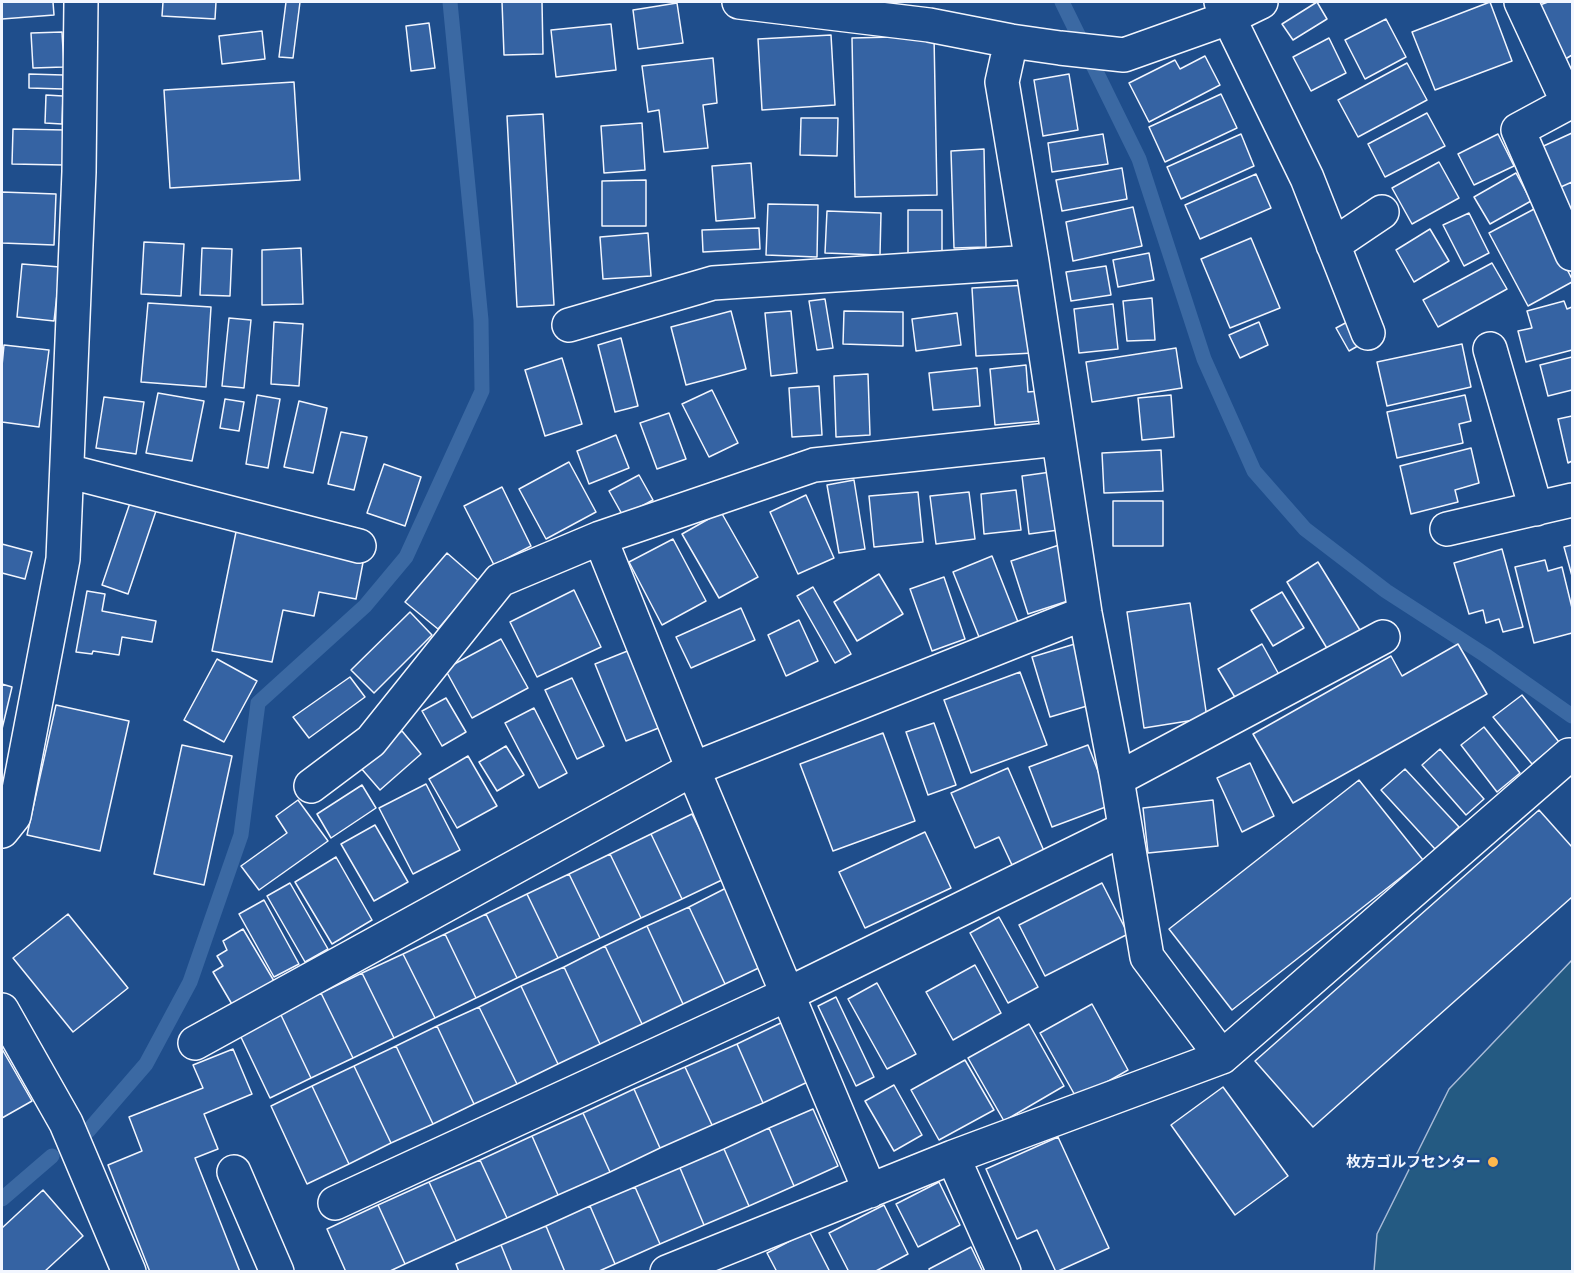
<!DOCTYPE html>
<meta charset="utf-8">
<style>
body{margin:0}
#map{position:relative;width:1574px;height:1273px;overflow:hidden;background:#1f4e8c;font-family:Raleway,sans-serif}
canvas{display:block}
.frame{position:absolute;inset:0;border:3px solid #f2f6ff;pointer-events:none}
</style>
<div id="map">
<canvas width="1574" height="1273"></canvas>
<div class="frame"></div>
</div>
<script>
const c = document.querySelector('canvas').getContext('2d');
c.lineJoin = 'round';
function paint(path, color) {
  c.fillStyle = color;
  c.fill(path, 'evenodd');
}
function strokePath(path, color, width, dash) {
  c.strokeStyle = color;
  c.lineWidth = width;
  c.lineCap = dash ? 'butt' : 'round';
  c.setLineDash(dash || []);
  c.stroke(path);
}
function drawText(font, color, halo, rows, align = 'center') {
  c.font = font + ' Raleway,"Noto Sans JP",sans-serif';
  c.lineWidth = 4.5;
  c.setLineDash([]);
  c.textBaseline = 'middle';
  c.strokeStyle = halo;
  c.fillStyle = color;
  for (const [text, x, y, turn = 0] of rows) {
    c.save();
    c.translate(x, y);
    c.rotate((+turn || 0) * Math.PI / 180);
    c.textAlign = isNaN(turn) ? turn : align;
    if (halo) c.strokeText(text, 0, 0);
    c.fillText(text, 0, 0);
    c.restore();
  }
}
const green = new Path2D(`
 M1572,960V1271H1374L1377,1234L1449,1089Z`);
paint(green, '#245a82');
strokePath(green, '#a8bbd7', 1.5);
strokePath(new Path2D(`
 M1062,2L1139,159L1204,359L1254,471L1305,529L1386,591L1485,655L1572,716
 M88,1131L146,1064L190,982L241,835L258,703L365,606L406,557L482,391L481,320L450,2
 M2,1199L52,1156`), '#3b69a3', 15);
const building = new Path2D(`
 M2,2H53L54,15L2,19Z
 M163,2H216L215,19L162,16Z
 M286,2H300L293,58L279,57Z
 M502,2H542L543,54L504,55Z
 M1317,2L1327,19L1293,40L1282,24Z
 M1490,2L1512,61L1435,90L1412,32Z
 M1548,2H1572V55L1562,61L1537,6Z
 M677,3L683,43L638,49L633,10Z
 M1386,19L1406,57L1365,79L1345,40Z
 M429,23L435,68L411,71L406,26Z
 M611,24L616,70L556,77L551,30Z
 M262,31L265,59L222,64L219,36Z
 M62,32L64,67L33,68L31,33Z
 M831,35L835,105L762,110L758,39Z
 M934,36L937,195L855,197L852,38Z
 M1329,38L1346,73L1311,91L1293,57Z
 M1205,56L1220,85L1149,122L1129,83L1175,60L1180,69Z
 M713,58L717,103L703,105L708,148L664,152L659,110L648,112L642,66Z
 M1407,63L1427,100L1358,137L1338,100Z
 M29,74L63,75V89L29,88Z
 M1069,74L1078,130L1043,136L1034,80Z
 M294,82L300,180L170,188L164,90Z
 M1221,94L1237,128L1165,162L1149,127Z
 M46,95L63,96L62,124L45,123Z
 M1427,113L1445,146L1385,177L1368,144Z
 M543,114L554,305L517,307L507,116Z
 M801,118H838L837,156L800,155Z
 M642,123L645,170L604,173L601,126Z
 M13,129L65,130L64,165L12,164Z
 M1572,133V182L1554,190L1537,149Z
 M1103,134L1108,164L1052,172L1048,143Z
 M1241,134L1254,166L1181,199L1167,167Z
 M1498,134L1514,166L1474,185L1458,154Z
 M984,149L986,247L954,248L951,151Z
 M1439,162L1459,198L1412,224L1392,188Z
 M751,163L755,218L716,221L712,166Z
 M1122,168L1127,199L1062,211L1056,180Z
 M1516,173L1531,201L1490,224L1474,197Z
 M1256,174L1271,208L1200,239L1185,205Z
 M646,180V226H602V181Z
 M1572,182V220L1554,190Z
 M2,192L56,194L54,245L2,243Z
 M768,204L818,205L817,257L766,255Z
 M1133,207L1142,246L1073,261L1066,222Z
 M1536,208L1572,279V282L1528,306L1489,233Z
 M908,210H942V254L908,255Z
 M827,211L881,213L880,255L825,253Z
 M1469,213L1489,253L1464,266L1443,225Z
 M759,228L760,249L703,252L702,230Z
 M1430,229L1449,261L1414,282L1396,250Z
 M648,233L651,276L603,279L600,237Z
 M1251,238L1280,308L1230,328L1201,259Z
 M144,242L184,244L181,296L141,294Z
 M202,248L232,249L230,296L200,295Z
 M301,248L303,304L262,305V250Z
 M1149,253L1154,280L1118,287L1113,260Z
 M1492,263L1507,289L1438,327L1423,300Z
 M22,264L60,267L54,321L17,317Z
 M1106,266L1111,295L1071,301L1066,272Z
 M1029,285L1033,353L976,356L972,288Z
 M1152,298L1155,340L1127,341L1123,301Z
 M825,299L833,348L817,350L809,301Z
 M1564,301L1567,309L1572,307V350L1526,362L1518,331L1532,328L1527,311Z
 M148,303L211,307L206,387L141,382Z
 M1113,304L1118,349L1079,353L1074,309Z
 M731,311L746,369L686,385L671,327Z
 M791,311L797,373L771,376L765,313Z
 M844,311L903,312V346L843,344Z
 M957,313L961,345L916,351L912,319Z
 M229,318L251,320L244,388L222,386Z
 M1351,320L1363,343L1349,351L1336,328Z
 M274,322L303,324L299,386L271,384Z
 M1259,322L1268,345L1240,358L1229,335Z
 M621,338L638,406L615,412L598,345Z
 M1462,344L1471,387L1387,406L1377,362Z
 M4,345L49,350L39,427L2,422V366Z
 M1176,348L1182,388L1092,402L1086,362Z
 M1572,357V390L1548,396L1540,365Z
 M562,358L582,424L545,436L525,370Z
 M1026,365L1028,392L1049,390L1052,420L995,425L990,369Z
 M977,368L980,406L933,410L929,373Z
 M868,374L870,435L836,437L834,376Z
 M819,386L822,435L792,437L789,388Z
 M712,390L738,443L709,457L682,404Z
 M158,393L204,401L192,461L146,453Z
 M257,395L280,399L268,468L246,464Z
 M1171,395L1174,437L1142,440L1138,398Z
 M1465,395L1471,421L1459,424L1463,443L1397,458L1387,412Z
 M104,397L144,402L136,454L96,448Z
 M225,399L244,402L239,431L220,428Z
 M299,401L327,408L313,473L284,467Z
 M669,413L686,459L657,469L640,423Z
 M1572,416V461L1568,463L1558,419Z
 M341,432L367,437L354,490L328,484Z
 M616,435L629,468L589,484L577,451Z
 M1471,448L1479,483L1455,490L1458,502L1411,514L1400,466Z
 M1161,450L1163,491L1104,493L1102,453Z
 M569,462L596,512L546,539L519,489Z
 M384,464L421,477L405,526L367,513Z
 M1058,471L1066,529L1029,534L1022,476Z
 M639,475L653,500L623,516L609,491Z
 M854,480L865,549L839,553L827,485Z
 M502,487L531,546L494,565L464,506Z
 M1016,490L1021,530L984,534L981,494Z
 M918,492L923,542L874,547L869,496Z
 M969,492L975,539L936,544L930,496Z
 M806,495L834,558L798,574L770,512Z
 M131,500L157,508L128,594L102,585Z
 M1113,501H1163V546H1113Z
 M721,512L758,577L719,598L682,534Z
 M237,527L365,552L356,599L319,592L314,616L283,610L272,662L212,651Z
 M673,539L706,601L662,625L629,562Z
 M2,544L32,552L25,579L2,573Z
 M1059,545L1077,598L1028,614L1011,561Z
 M1572,545V576L1564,547Z
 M1502,549L1523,627L1503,632L1499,619L1486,623L1483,610L1469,614L1454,563Z
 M447,553L479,581L438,629L405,602Z
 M992,556L1018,622L979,637L953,572Z
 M1545,560L1548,571L1562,567L1572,608V633L1534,643L1515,567Z
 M1318,562L1363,635L1331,655L1287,582Z
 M879,574L903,614L857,641L834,602Z
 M944,577L965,639L932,651L910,589Z
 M813,587L851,654L835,663L797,596Z
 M574,590L601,647L537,677L510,622Z
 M87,591L105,594L102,611L156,621L152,642L122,637L119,655L93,651L92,654L76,652Z
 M1282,592L1304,628L1273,646L1251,610Z
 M1190,603L1207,718L1144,728L1127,612Z
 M741,608L755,640L691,668L676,637Z
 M410,612L432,635L374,693L351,670Z
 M799,620L818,661L786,676L768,635Z
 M501,639L528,688L472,718L445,669Z
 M1078,643L1097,703L1050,717L1032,657Z
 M1262,644L1282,680L1239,704L1218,669Z
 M1458,644L1487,694L1293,803L1253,734L1391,656L1402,676Z
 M630,650L661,727L626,741L595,664Z
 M217,659L257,681L224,742L184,720Z
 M1020,672L1047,745L971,773L944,700Z
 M350,677L365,697L309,738L293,717Z
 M572,678L604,746L577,759L545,690Z
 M2,684L12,687L2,729Z
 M1522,695L1559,742L1532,764L1493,717Z
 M446,698L466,732L442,746L422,711Z
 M56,705L129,721L100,851L27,835Z
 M534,708L567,773L539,788L505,723Z
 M934,723L956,785L928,795L906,732Z
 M1484,727L1520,773L1497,792L1461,745Z
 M402,731L421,754L380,790L360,767Z
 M883,733L915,821L833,851L800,764Z
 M182,745L232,756L204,885L154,874Z
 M1088,745L1111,805L1052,827L1029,767Z
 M506,746L524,775L497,791L479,762Z
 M1440,749L1484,799L1466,815L1422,765Z
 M468,756L497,806L457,828L429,779Z
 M1250,763L1274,816L1242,832L1217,778Z
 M1008,768L1044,851L1012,865L999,837L975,848L951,793Z
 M1405,769L1459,827L1435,849L1381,790Z
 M1359,780L1423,860L1232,1010L1169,929Z
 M426,784L460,850L413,874L379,808Z
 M362,785L376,808L331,838L317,814Z
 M298,800L328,841L259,890L241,866L287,833L276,816Z
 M1213,800L1218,846L1148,853L1143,808Z
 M1539,810L1572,847V897L1313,1127L1255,1061Z
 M692,814L724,879L682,899L651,834Z
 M375,825L408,882L374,901L341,844Z
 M925,832L951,888L865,928L839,872Z
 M651,834L682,899L641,918L610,854Z
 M610,854L641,918L600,938L569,874Z
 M336,857L372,920L332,944L295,882Z
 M569,874L600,938L558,958L527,894Z
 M290,883L328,949L305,962L267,896Z
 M1102,883L1128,934L1045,976L1019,925Z
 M730,886L767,964L725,984L689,907Z
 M527,894L558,958L517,978L486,914Z
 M264,900L299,964L274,977L239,914Z
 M689,907L725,984L683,1004L647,926Z
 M68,914L128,988L73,1032L13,958Z
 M486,914L517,978L476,998L445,934Z
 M999,917L1038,987L1008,1003L970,933Z
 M647,926L683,1004L642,1024L605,946Z
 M243,929L274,981L233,1006L213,972L223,966L217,956L227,950L223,941Z
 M445,934L476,998L435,1018L403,954Z
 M605,946L642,1024L600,1044L564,967Z
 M403,954L435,1018L394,1038L362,973Z
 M975,965L1001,1013L953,1040L926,992Z
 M564,967L600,1044L558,1064L521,986Z
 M362,973L394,1038L353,1058L321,993Z
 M877,983L916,1054L887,1069L848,999Z
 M521,986L558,1064L517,1084L479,1007Z
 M321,993L353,1058L311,1078L280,1013Z
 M836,997L874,1077L856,1086L818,1006Z
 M1092,1004L1128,1070L1077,1099L1040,1033Z
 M479,1007L517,1084L474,1104L437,1026Z
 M280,1013L311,1078L270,1098L239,1033Z
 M787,1020L814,1079L763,1103L737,1044Z
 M1029,1024L1064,1086L1004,1121L968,1058Z
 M437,1026L474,1104L433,1124L396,1046Z
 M737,1044L763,1103L712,1125L685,1067Z
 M396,1046L433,1124L391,1143L354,1066Z
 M2,1049L32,1101L2,1118Z
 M233,1049L252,1094L204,1114L218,1149L195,1158L240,1272H150L108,1165L142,1151L129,1117L203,1088L193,1065Z
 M965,1060L994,1110L939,1140L911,1090Z
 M354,1066L391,1143L349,1164L312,1086Z
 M685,1067L712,1125L660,1148L634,1089Z
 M894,1085L922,1135L894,1151L865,1101Z
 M312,1086L349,1164L307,1184L271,1106Z
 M1223,1087L1288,1176L1235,1215L1171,1125Z
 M634,1089L660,1148L610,1172L583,1113Z
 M813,1109L838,1166L794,1186L769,1128Z
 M583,1113L610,1172L558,1195L532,1136Z
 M769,1128L794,1186L749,1206L724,1149Z
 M532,1136L558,1195L507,1218L480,1160Z
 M1058,1137L1109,1248L1056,1272L1037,1230L1017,1239L986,1169Z
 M724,1149L749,1206L704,1225L680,1168Z
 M480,1160L507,1218L456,1241L429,1182Z
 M680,1168L704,1225L660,1244L635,1187Z
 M429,1182L456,1241L405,1264L378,1205Z
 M939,1182L960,1225L918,1247L896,1204Z
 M635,1187L660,1244L615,1264L590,1206Z
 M43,1190L83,1236L44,1272H2V1228Z
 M378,1205L405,1264L388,1272H346L327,1229Z
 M884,1205L908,1254L874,1272H849L829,1233Z
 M590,1206L615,1264L597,1272H565L546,1226Z
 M546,1226L565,1272H512L501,1245Z
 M809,1231L830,1272H777L767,1253Z
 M501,1245L512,1272H459L456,1264Z
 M971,1247L983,1272H930L929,1269Z`);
paint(building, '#3563a3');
strokePath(building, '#f2f6ff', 1.5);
const minor = new Path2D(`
 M739,2L929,25L1011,41L1060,48L1124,55L1228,18L1261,2
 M1221,2L1307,178L1368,333
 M1521,2L1568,103L1518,130L1572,254
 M1011,41L1002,82L1032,262L1085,613L1117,779L1147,957L1222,1057
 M1333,245L1382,212
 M569,325L713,283L1032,262
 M1490,349L1536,509
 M67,471L359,546
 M1447,529L1572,500
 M600,538L693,769L870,1191
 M1117,779L1383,637
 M311,786L371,741L500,580L600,538L814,465L1058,439
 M2,831L14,816L63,559L79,172L81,2
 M2,1010L66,1123L129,1272
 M195,1043L693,769L1085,613
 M953,1157L1004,1272
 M234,1172L277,1272
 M335,1203L788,994L1124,829
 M667,1272L953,1157L1222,1057L1569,755`);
strokePath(minor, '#f2f6ff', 36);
strokePath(minor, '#1f4e8c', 33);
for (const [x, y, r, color] of [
 [1493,1162,6,"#ffb74d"]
]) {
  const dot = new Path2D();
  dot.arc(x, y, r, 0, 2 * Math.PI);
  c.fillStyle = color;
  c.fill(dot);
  strokePath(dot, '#1f4e8c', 2);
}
drawText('bold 15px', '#f2f6ff', '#1f4e8c', [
 ["枚方ゴルフセンター",1481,1162]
], 'right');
</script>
